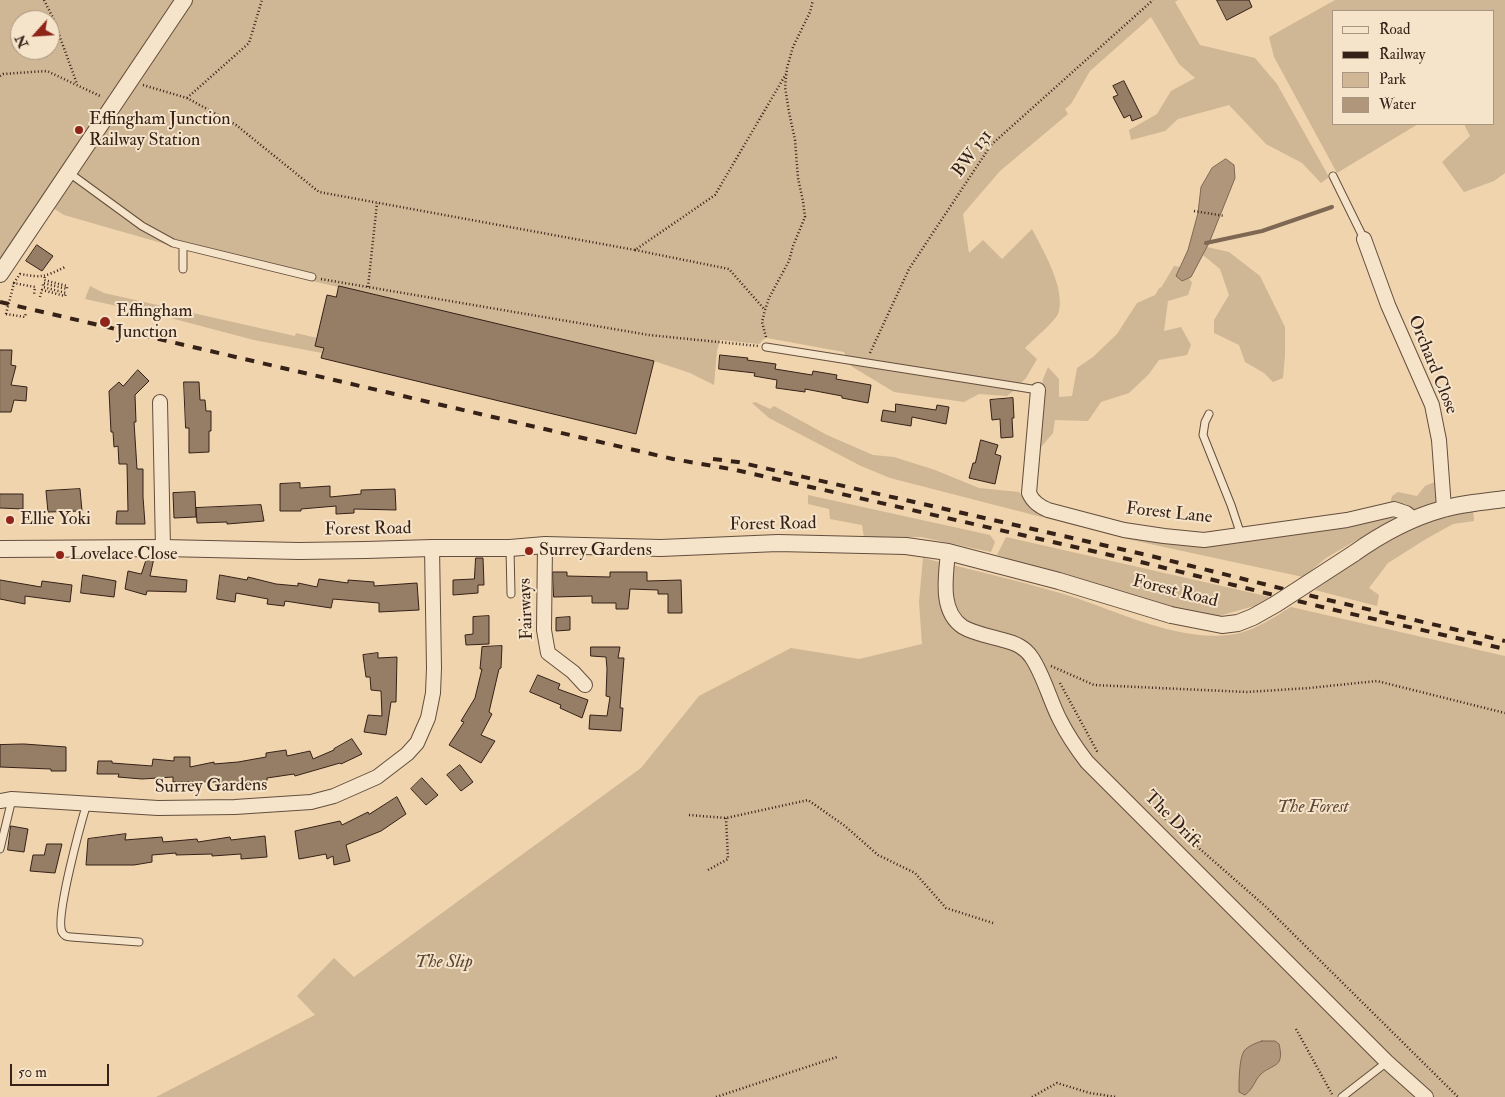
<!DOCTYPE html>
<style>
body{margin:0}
#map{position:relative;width:1505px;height:1097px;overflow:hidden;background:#efd4ae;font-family:"IM FELL Double Pica",serif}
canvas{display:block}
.legend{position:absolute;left:1332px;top:10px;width:162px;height:115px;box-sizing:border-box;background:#f5e3ca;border:1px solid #a89582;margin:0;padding:6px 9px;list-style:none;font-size:15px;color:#352117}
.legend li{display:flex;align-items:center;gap:10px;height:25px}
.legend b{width:25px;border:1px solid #a89582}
.north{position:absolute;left:10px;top:10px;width:50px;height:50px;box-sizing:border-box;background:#f5e3ca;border:1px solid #a89582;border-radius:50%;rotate:244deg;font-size:14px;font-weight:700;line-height:20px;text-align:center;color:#352117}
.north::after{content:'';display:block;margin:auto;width:18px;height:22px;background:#8f2418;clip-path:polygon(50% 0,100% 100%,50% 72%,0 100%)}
.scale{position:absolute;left:10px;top:1064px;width:99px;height:22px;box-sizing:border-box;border:2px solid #352117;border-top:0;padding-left:6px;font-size:15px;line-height:18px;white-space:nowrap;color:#352117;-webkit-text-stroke:4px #f5e3ca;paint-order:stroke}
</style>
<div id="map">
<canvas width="1505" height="1097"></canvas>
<ul class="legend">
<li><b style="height:6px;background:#f5e3ca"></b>Road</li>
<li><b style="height:6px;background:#352117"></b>Railway</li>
<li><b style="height:14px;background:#cfb694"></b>Park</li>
<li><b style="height:14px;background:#b0977b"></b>Water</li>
</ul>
<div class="north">N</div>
<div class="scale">50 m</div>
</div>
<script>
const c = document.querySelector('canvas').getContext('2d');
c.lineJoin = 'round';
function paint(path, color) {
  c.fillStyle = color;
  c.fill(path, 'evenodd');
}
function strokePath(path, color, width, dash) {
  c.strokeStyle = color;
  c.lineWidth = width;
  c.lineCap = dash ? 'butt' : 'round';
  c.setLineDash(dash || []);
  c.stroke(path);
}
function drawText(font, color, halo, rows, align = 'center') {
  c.font = font + ' "IM FELL Double Pica",serif';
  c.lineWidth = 4;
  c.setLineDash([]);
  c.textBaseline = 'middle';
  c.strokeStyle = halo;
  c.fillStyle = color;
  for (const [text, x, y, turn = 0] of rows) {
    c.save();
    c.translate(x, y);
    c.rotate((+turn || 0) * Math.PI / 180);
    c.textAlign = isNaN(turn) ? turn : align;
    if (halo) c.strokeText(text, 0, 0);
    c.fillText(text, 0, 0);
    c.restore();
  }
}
paint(new Path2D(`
 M0,0H1178L1175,2L1200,45L1255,58L1277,84L1329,177L1321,183L1302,163L1266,144L1229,105L1178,119L1165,131L1131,140L1129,130L1157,114L1171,91L1195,78L1179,64L1151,17L1090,71L1071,104L1065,109L1068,114L1000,171L963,214L969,253L983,240L1002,259L1032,229C1043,250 1067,291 1058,314C1054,322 1032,341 1025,348L1037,359L1026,378L1013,391L1007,396L979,394L964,402L894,392L851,366L844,352L767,338L764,339L759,344L720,340L717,351L714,385L690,373L654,361L257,268L179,248L64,215L53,208L0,262ZM20,20H50V50H20Z
 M1335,0H1505V173L1494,181L1464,192L1442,162L1470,136L1464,124H1494V11H1334V124H1418L1337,173L1274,57L1269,37Z
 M1207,247L1229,252L1260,276L1285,327V355L1283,378L1273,382L1264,373L1245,362L1239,345L1214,333V320L1229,295L1220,269L1203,255Z
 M1174,266L1180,267L1177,276L1182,281L1189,278L1192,283L1188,295L1168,301L1164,331L1181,327L1191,345L1187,355L1159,360L1149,374L1129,393L1101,402L1088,421L1055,420L1053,433L1041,447H1035L1043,379L1048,367L1059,379V397L1072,396L1077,368L1093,357L1117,334L1137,303L1155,295L1160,287L1161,288Z
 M90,286L104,293L295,336L296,333L317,338L315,345L323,347L322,353L254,340L163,316L85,299Z
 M755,402L770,409L774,406L827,435L873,455L894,457L935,470L979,488L1019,492L1028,504L1053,516L1192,544L1370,521L1395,516L1399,519L1362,537L1326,558L1303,577L1127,539L890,478L861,466L769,418L752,403Z
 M1437,481L1439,505L1415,513L1406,504H1390L1392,496L1398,492L1417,496L1425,486Z
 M808,495L990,535L995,542L991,552L921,537L864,538L862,525L830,519L829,509L808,504Z
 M1473,509L1474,521L1453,524L1426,539L1388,563L1369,588L1379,595L1377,606L1315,590L1341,571L1381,546L1419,525L1444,517Z
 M1006,537L1270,597L1254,606L1219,616L1202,617L1114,592L997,555Z
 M923,558C969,569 1015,580 1060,593C1115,609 1178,644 1236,634C1256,630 1274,617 1291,607L1505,656V1097H156L315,1015L297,996L334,958L354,977L641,768L699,696L791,648L859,659L922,644L919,602Z`), '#cfb694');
const water = new Path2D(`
 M1226,159L1234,165L1235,178L1209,243L1191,277L1182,281L1176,276L1188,250L1198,213L1201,187L1212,168Z
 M1262,1041H1275L1279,1044C1285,1069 1272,1063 1260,1075C1254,1082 1253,1089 1245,1095L1239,1092C1239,1082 1239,1059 1244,1051C1248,1046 1256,1043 1262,1041Z`);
paint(water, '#b0977b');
strokePath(water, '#7f6853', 1);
strokePath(new Path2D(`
 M1206,243L1262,231L1332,207`), '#7f6853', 4);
const building = new Path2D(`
 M1217,0H1249L1252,7L1227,20Z
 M1124,81L1142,117L1132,121L1130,115L1124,118L1113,97L1118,95L1113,86Z
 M37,245L53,256L42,271L26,261Z
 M339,286L654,361L636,434L321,358L324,348L315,346L327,295L336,297Z
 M0,350H12L11,365L16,366L11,385L27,387L26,401L14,400L11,412H0Z
 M720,355L748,358L747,360L776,364L775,369L812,375L813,371L837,375L836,379L871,385L868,403L842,398V396L805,389V392L776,388L777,380L754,376L755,373L719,369Z
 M138,370L149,381L135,395L136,422H134L137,469H143V497L145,524H116L117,511H128L127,464H119L118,446L114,447L113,432H111L109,391L119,382L123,386Z
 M184,382H199L200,400H205L206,411H211V431H209V452L189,453V428H186Z
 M1013,398L1014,418H1012L1013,437L1001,438L1000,419L992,420L990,400Z
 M896,404L936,410L937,405L949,407L946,424L912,417L911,426L881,421L883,410L895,412Z
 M981,440L998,445L995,454L1001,456L995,484L969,478L973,463H975Z
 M300,483V488L330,486V497L361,494V490L395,489L396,510L354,509V513L336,514V506L301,509V511H280V484Z
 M80,489L82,511L48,512L46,491Z
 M195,492L196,517L174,518L173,493Z
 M0,494H23V509L0,508Z
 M261,505L264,521L227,524V522L197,523L196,508Z
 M147,558H154L150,576L187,580L186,592L147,591L146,595L125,589L128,571L141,574Z
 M476,558H483L484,585H478V593L453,595V580L474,579Z
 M553,572H567V576L610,577V572H647V581L681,580L682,613H668V594H658V590L630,589L628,609H616V603H592V596L554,597Z
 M83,575L116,581L114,597L81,593Z
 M220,575L247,580L248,577L276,584L298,586V583L317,587L319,579L348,583V580L374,582V586L417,583L419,610L379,612V603L333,599L331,608L285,601L284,606L267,604L268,599L236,593L235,602L217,599Z
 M0,580L41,587L42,581L72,585L70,602L25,596V604L0,599Z
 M489,616V644L466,645L465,635L473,634V617Z
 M570,617V630L556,631V618Z
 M502,646L501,668L499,669L489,712L492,714L481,735L495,741L481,763L449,745L464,722L461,721L475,698L482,669H480L482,647Z
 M591,647H620L618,658H624L620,708H623L621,731L589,729L590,715L607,716L610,697L606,696L607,669L606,657L591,656Z
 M378,653V658L397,657L396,702H391L386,735L364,732L368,715L382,716L381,691L371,690L370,677H366L363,655Z
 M538,675L560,684L558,689L588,700L582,718L560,708L561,705L530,692Z
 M352,739L362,754L341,764L340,763L295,776L294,774L267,778V781L247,784L246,781L222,783L221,782H173V777L142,779L118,777L119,774H97L98,761H112V763L152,766L153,759L174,761V757H190V767L214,762V764L238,762L266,757V753L286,750L287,756L310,751L313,759L334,750V749Z
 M24,744L66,747V771H51V769L0,767V745Z
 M460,765L473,782L461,791L447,775Z
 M422,778L438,795L426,805L411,789Z
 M397,797L406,814L381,831L346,845L350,861L334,865L333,856L327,859L326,854L299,859L295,831L340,821L342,825L368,812L369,814Z
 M11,826L28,829L24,852L8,850Z
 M126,834L125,840L162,837L163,842L197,839L198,842L230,837L231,840L265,836L267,857L241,859V854L212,856V854L176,855V853L152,855V862L134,865H86L88,839Z
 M47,844H62L55,873L30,871L33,855H44Z`);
paint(building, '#967e66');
strokePath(building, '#352117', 1);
const service = new Path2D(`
 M68,172L142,226L173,243L312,277
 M1333,176L1364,239
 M183,269V247
 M766,347L1038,390
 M1209,414L1205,422L1203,435L1231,505L1241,535
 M510,549L511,594
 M87,803C81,823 55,917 62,932C64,936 67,937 71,937L139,942
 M0,849L12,799
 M1342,1097L1387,1062`);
const minor = new Path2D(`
 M1364,239L1388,305L1432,405L1439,440L1444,508
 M1038,390L1029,493C1033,502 1039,506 1048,510L1124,530L1164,536L1204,540L1347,520L1394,509L1406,513L1414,519
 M160,402L163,548
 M545,545L544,630L548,653L573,672L585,685
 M948,552C946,576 939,611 963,627C975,634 990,636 1003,640C1015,643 1025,647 1032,658C1044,676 1050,701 1060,720C1068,736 1077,749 1087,762L1387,1062L1426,1097
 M0,801L12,799L158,808L235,807L311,802L334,796L377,777L407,754L417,743L428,718L433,693L434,668L432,548`);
const tertiary = new Path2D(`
 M0,274L184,0
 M0,549L163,548L299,551L366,550L432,548H510L545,545L661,548L778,543L906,546L948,552L1059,581L1171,615
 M1353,554C1381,534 1410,518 1443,509C1463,503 1484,502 1505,499`);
strokePath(service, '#644e3d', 9);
strokePath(minor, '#644e3d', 16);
strokePath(tertiary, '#644e3d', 18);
strokePath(new Path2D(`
 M44,0L53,18L77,84
 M0,76L3,74L47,71L102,97
 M143,85L187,98L236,125L319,192L635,250L715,195L786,74
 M187,98L249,43L262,0
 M1194,211L1225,216
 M635,250L729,269L765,310
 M321,279L649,335L758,346
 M13,283L35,287L34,295
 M14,283L20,274C43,278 44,277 65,267
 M368,287L377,203
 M40,297L42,290L65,296L66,293L43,287V283L67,289V286L44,280L45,276
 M6,314L25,317L26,313
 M766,337L762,322L765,310L769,298L789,261L793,246L805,217L803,201L798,178L795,140L789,112L785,87L787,68L793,47L810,12L813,0
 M870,353L909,269L991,145L1153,0
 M1051,666L1094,685L1247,692L1309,688L1377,681L1505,713
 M1060,683L1098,753
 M1160,814L1265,906L1458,1097
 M689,815L726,818L808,800L845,826L878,855L915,873L946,908L993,923
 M708,870L728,859L726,818
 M1296,1029L1333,1096
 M716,1097L837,1057
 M1032,1097L1057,1083L1090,1093L1116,1097`), '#352117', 2.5, [1, 2.5]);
strokePath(service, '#f5e3ca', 7);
strokePath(minor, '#f5e3ca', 14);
strokePath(tertiary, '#f5e3ca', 16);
strokePath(new Path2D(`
 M0,302L673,459L736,470L1145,563L1326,608L1505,649
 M713,459L738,462L1147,555L1328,600L1505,641`), '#352117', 4, [9, 9]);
const tertiaryBridge = new Path2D(`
 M1171,615L1222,625L1238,623L1253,617L1276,604L1353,554`);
strokePath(tertiaryBridge, '#644e3d', 18, []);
strokePath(new Path2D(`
 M6,314L14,283`), '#352117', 2.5, [1, 2.5]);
strokePath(tertiaryBridge, '#f5e3ca', 16);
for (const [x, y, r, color] of [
 [79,130,5,"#8f2418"],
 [105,322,6,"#8f2418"],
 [10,520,5,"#8f2418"],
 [529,551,5,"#8f2418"],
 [60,555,5,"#8f2418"]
]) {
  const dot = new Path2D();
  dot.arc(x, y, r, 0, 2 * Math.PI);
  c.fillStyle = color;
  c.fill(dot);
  strokePath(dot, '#f5e3ca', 2);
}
drawText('18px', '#352117', '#f5e3ca', [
 ["Effingham Junction",89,120],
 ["Railway Station",89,141],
 ["Effingham",116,312],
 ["Junction",116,333],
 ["Ellie Yoki",20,520],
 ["Surrey Gardens",539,551],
 ["Lovelace Close",70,555]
], 'left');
drawText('18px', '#352117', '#f5e3ca', [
 ["BW 131",973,154,-53],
 ["Orchard Close",1432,365,68],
 ["Forest Lane",1169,514,6],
 ["Forest Road",773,525,-1],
 ["Forest Road",368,530,-1],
 ["Forest Road",1175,592,14],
 ["Fairways",527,609,-92],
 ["Surrey Gardens",211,787,-1],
 ["The Drift",1172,820,45]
]);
drawText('italic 18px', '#5c4636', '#f5e3ca', [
 ["The Forest",1313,808],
 ["The Slip",444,963]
]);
</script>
